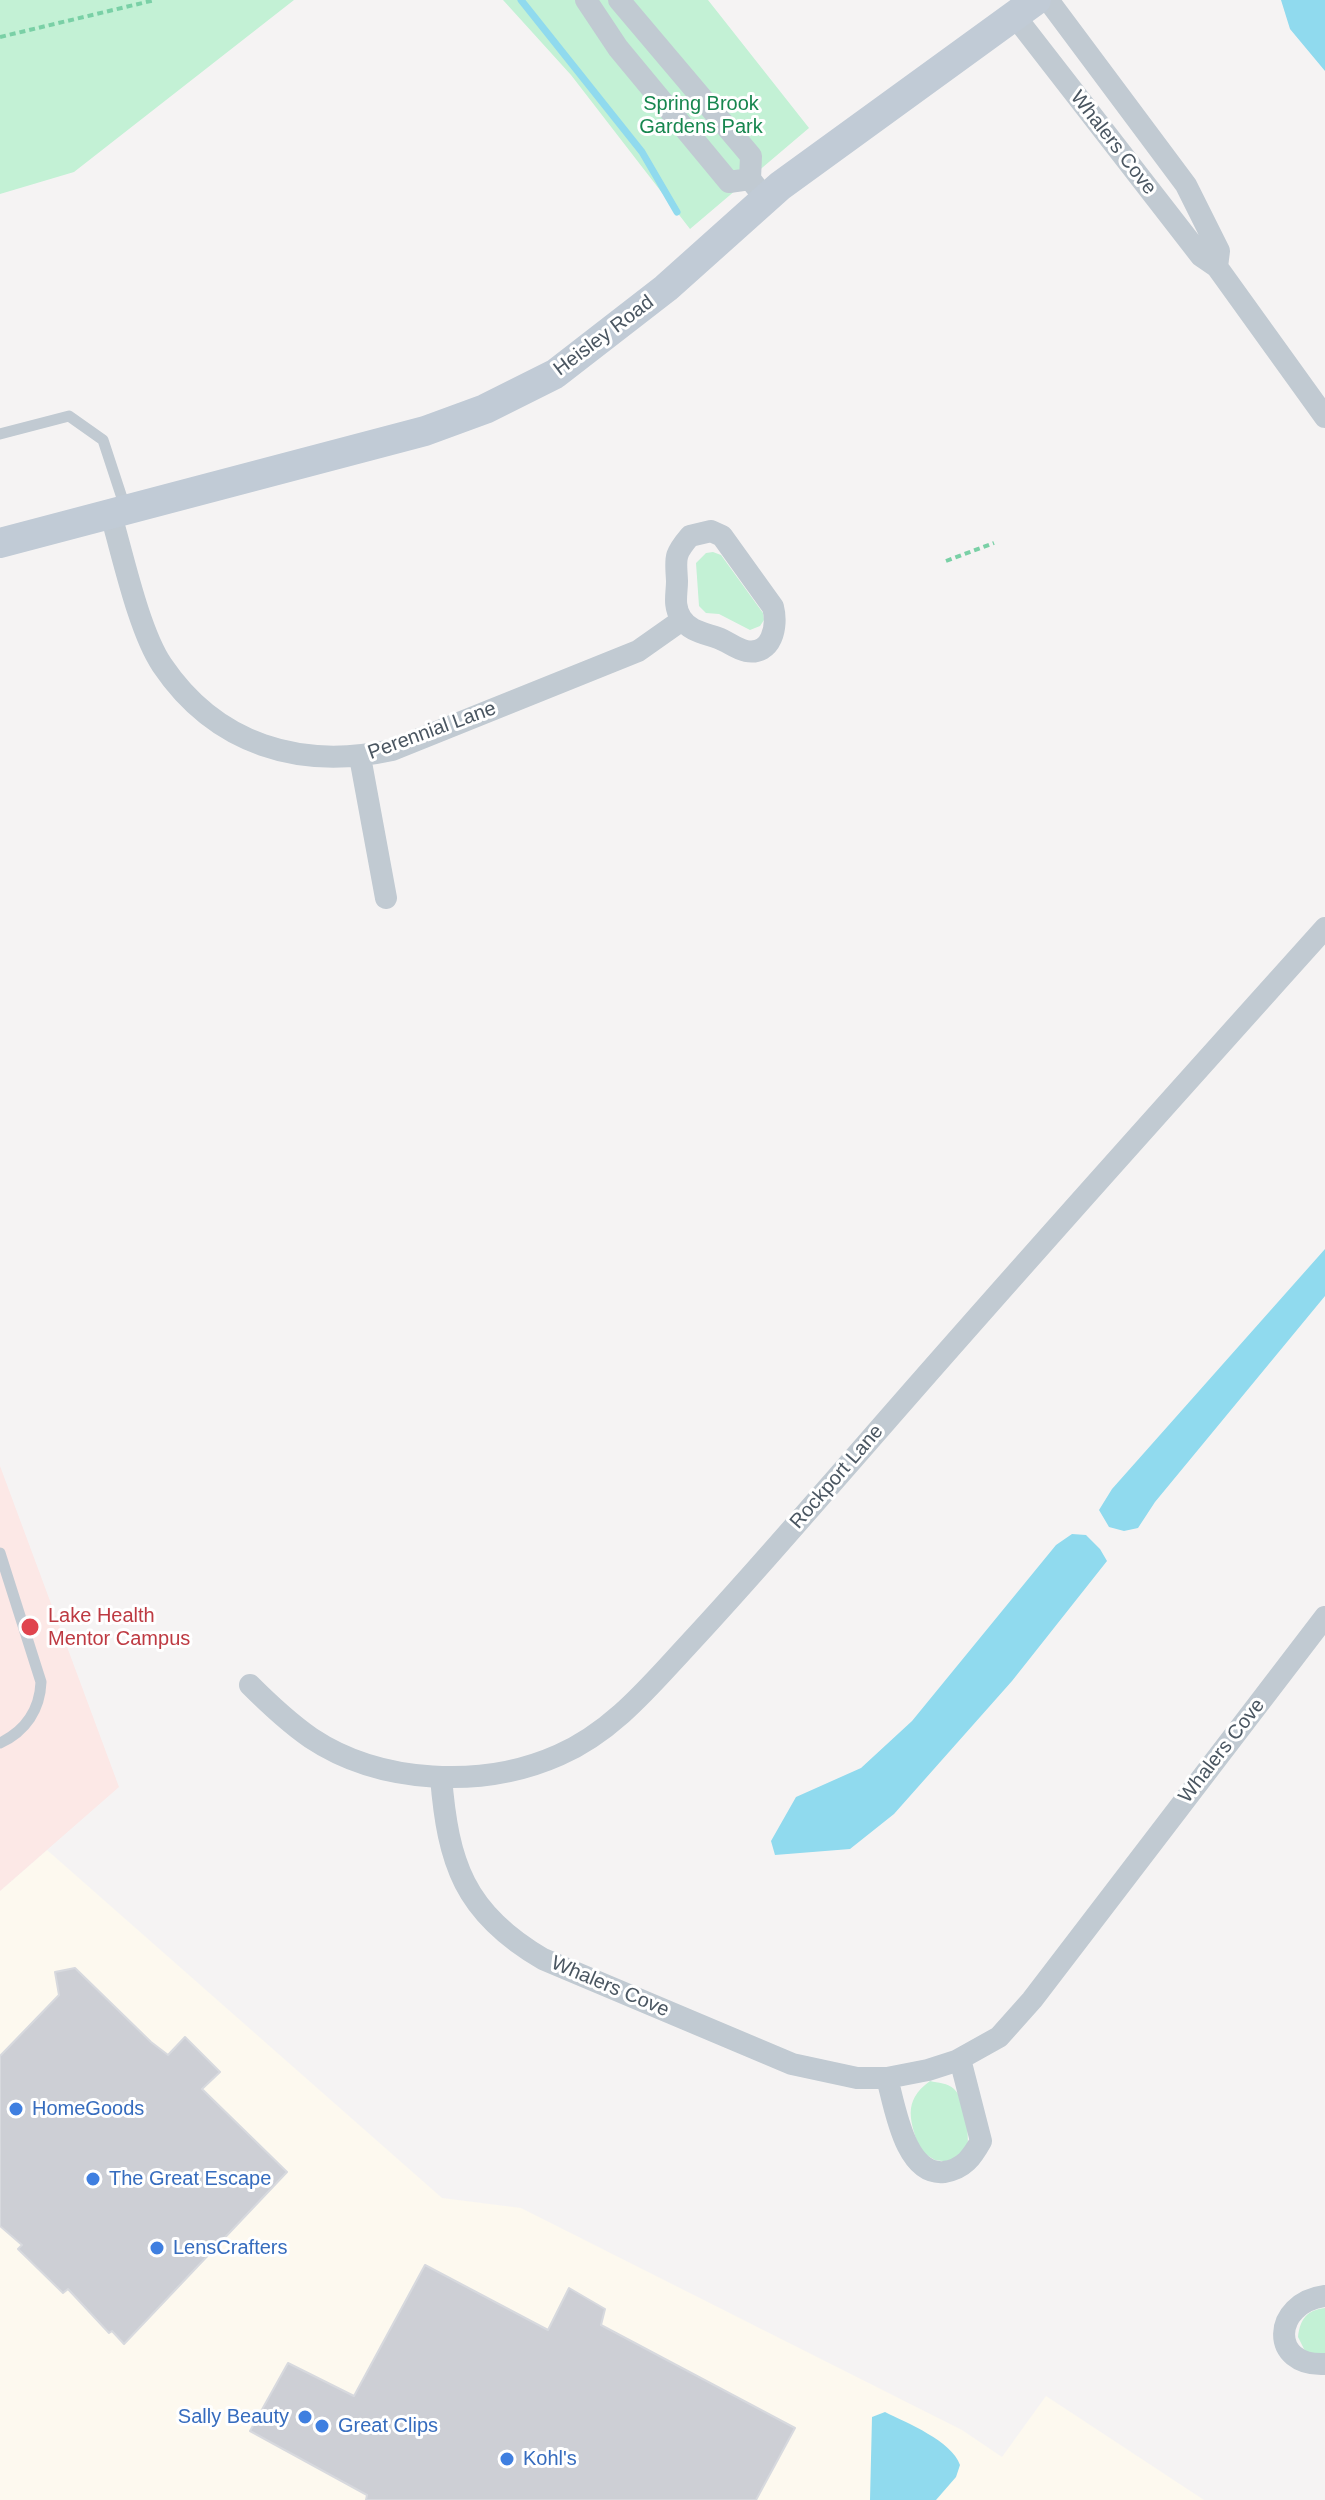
<!DOCTYPE html>
<style>
body{margin:0}
canvas{display:block;background:#f5f3f3}
</style>
<canvas width="1325" height="2500"></canvas>
<script>
const c = document.querySelector('canvas').getContext('2d');
c.lineJoin = 'round';
function paint(path, color) {
  c.fillStyle = color;
  c.fill(path, 'evenodd');
}
function strokePath(path, color, width, dash) {
  c.strokeStyle = color;
  c.lineWidth = width;
  c.lineCap = dash ? 'butt' : 'round';
  c.setLineDash(dash || []);
  c.stroke(path);
}
function drawText(font, color, halo, rows, align = 'center') {
  c.font = font + ' Helvetica,sans-serif';
  c.lineWidth = 6;
  c.setLineDash([]);
  c.textBaseline = 'middle';
  c.strokeStyle = halo;
  c.fillStyle = color;
  for (const [text, x, y, turn = 0] of rows) {
    c.save();
    c.translate(x, y);
    c.rotate((+turn || 0) * Math.PI / 180);
    c.textAlign = isNaN(turn) ? turn : align;
    if (halo) c.strokeText(text, 0, 0);
    c.fillText(text, 0, 0);
    c.restore();
  }
}
paint(new Path2D(`
 M47,1850L442,2198L521,2208L962,2430L1002,2457L1046,2396L1204,2500H0V1891Z`), '#fdf9ef');
paint(new Path2D(`
 M0,1466L119,1787L0,1891Z`), '#fce8e6');
paint(new Path2D(`
 M0,0H294L74,172L0,194Z
 M503,0H708L809,128L690,229L571,75Z
 M713,552L721,555L763,613L764,620L760,626L750,630L719,614L706,613L699,606L696,563L706,553Z
 M930,2081C938,2083 948,2083 954,2089C968,2102 968,2133 968,2150L949,2162L935,2160L920,2151C911,2122 901,2102 930,2081Z
 M1325,2308V2358L1306,2353L1298,2337C1300,2319 1307,2310 1325,2308Z`), '#c3f1d5');
paint(new Path2D(`
 M1281,0H1325V71L1290,29Z
 M1325,1249V1296L1155,1502L1138,1528L1124,1531L1109,1527L1099,1510L1112,1489Z
 M1072,1534L1086,1535L1100,1549L1107,1561L1012,1681L894,1814L850,1849L775,1855L771,1841L796,1797L861,1768L912,1721L1056,1545Z
 M885,2412C907,2423 952,2441 960,2465L956,2477L936,2500H870L872,2417Z`), '#90daee');
strokePath(new Path2D(`
 M521,0L642,152L677,212`), '#90daee', 7);
const building = new Path2D(`
 M75,1968L151,2042L168,2055L185,2037L220,2072L202,2089L287,2172L124,2344L112,2331L109,2333L68,2289L63,2293L18,2249L22,2245L0,2226V2056L59,1995L55,1972Z
 M425,2265L548,2330L569,2288L605,2309L601,2325L795,2428L756,2500H366L367,2495L250,2431L288,2363L354,2396Z`);
paint(building, '#cdcfd5');
strokePath(building, '#d7d9de', 2);
strokePath(new Path2D(`
 M0,37L155,0
 M946,561L994,543`), '#7ad0a6', 4, [6, 4]);
strokePath(new Path2D(`
 M0,434L69,416L103,440L125,507
 M0,1553L41,1682C40,1709 26,1731 0,1743`), '#c1cad2', 11);
strokePath(new Path2D(`
 M586,0L618,48L729,182L750,179
 M619,0L751,156L750,179L757,188
 M1048,0L1186,185L1219,251L1217,267
 M1014,15L1201,256L1217,267L1325,417
 M111,515C123,556 139,631 162,665C216,745 300,770 392,750L638,651L682,620
 M711,531L722,536L773,607C778,626 772,656 746,651C736,649 727,641 718,638C704,633 689,631 681,618C673,605 677,594 677,581C676,558 673,556 690,536Z
 M360,757L386,898
 M250,1685C269,1704 288,1722 311,1738C380,1784 483,1789 559,1755C612,1732 649,1687 687,1646C744,1585 799,1521 854,1458C1009,1279 1167,1104 1325,928
 M441,1777C448,1863 464,1913 543,1959L792,2064L857,2078H887L928,2070L956,2061L999,2037L1032,2000L1325,1617
 M887,2078C895,2107 905,2176 944,2172C964,2169 972,2157 981,2141L960,2059
 M1325,2296C1272,2303 1269,2367 1325,2364`), '#c1cad2', 22);
strokePath(new Path2D(`
 M0,543L425,431L485,409L555,374L666,288L780,186L1036,0`), '#c1cbd6', 30);
for (const [x, y, r, color] of [
 [30,1627,10,"#e0444e"],
 [16,2109,8,"#3f7fe0"],
 [93,2179,8,"#3f7fe0"],
 [157,2248,8,"#3f7fe0"],
 [305,2417,8,"#3f7fe0"],
 [322,2426,8,"#3f7fe0"],
 [507,2459,8,"#3f7fe0"]
]) {
  const dot = new Path2D();
  dot.arc(x, y, r, 0, 2 * Math.PI);
  c.fillStyle = color;
  c.fill(dot);
  strokePath(dot, '#fff', 3);
}
drawText('20px', '#17864f', '#fff', [
 ["Spring Brook",701,104],
 ["Gardens Park",701,127]
]);
drawText('20px', '#4a5661', '#fff', [
 ["Whalers Cove",1113,143,52],
 ["Heisley Road",604,336,-37],
 ["Perennial Lane",432,731,-20],
 ["Rockport Lane",837,1477,-49],
 ["Whalers Cove",1222,1751,-52],
 ["Whalers Cove",610,1987,23]
]);
drawText('20px', '#be3a42', '#fff', [
 ["Lake Health",48,1616],
 ["Mentor Campus",48,1639]
], 'left');
drawText('20px', '#366cbe', '#fff', [
 ["HomeGoods",32,2109],
 ["The Great Escape",109,2179],
 ["LensCrafters",173,2248],
 ["Sally Beauty",289,2417,"right"],
 ["Great Clips",338,2426],
 ["Kohl's",523,2459]
], 'left');
</script>
